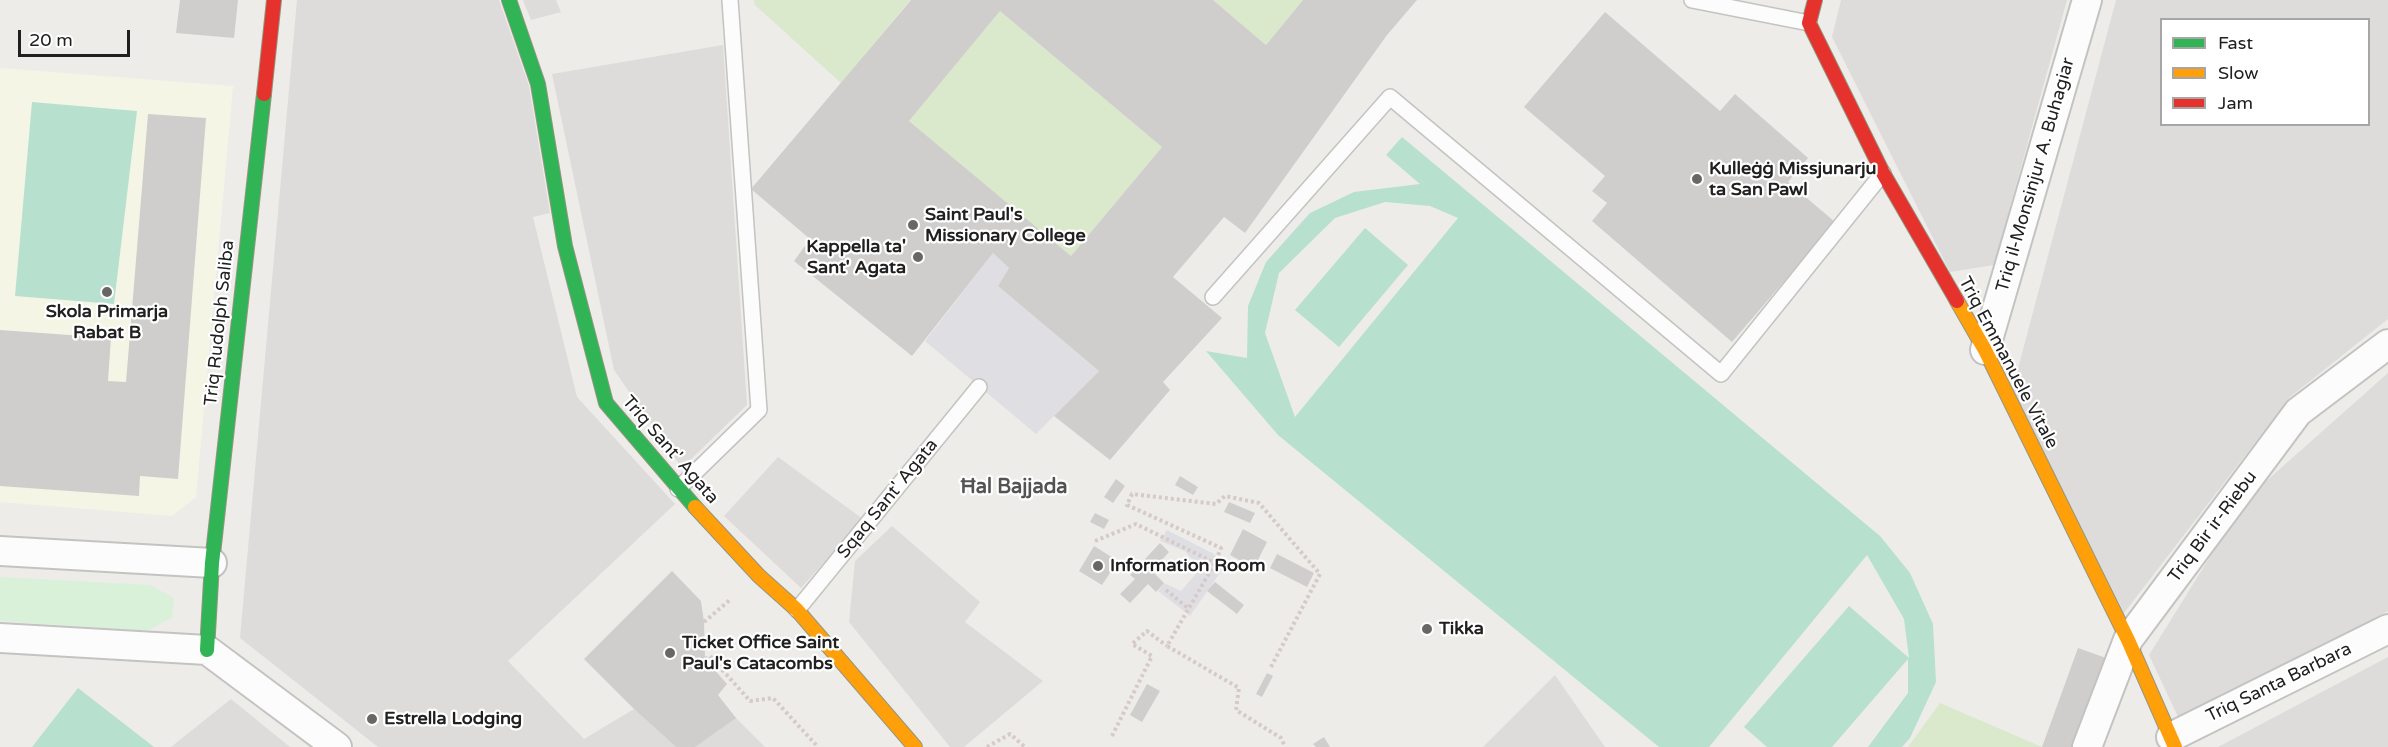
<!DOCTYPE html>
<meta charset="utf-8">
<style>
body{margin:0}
#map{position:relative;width:2388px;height:747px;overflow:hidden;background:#edece9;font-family:"Varela Round",sans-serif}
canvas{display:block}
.legend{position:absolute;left:2160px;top:18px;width:210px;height:108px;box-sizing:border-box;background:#fff;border:2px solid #a6a6a6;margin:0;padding:8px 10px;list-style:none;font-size:18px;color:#202020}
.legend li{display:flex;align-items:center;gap:12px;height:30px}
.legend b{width:30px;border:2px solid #a6a6a6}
.scale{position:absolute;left:18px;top:30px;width:112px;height:27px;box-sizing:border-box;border:3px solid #202020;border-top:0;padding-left:8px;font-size:18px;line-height:21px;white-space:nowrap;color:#202020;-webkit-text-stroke:4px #fff;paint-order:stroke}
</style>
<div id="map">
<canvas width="2388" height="747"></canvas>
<ul class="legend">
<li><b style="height:8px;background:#30b455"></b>Fast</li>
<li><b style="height:8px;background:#ff9f0a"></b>Slow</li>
<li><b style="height:8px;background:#e5322d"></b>Jam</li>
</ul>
<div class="scale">20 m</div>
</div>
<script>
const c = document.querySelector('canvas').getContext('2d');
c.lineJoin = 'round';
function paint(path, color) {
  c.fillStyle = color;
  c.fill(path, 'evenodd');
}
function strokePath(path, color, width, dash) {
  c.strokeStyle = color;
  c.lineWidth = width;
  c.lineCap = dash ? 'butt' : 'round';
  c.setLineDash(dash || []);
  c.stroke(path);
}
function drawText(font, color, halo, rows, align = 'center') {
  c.font = font + ' "Varela Round",sans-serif';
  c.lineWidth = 4.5;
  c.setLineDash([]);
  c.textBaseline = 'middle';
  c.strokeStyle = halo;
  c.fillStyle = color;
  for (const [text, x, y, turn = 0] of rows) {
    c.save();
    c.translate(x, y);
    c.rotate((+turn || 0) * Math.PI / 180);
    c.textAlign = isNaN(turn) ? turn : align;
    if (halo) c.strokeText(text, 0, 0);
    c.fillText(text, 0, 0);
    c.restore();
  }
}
paint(new Path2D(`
 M297,0H499L529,86L550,213L533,217L577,397L675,504L508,661L584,739L634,709L676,747H378L240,638Z
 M523,0H556L561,12L531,20Z
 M1841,0H2067L1994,265L1950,272L1832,37Z
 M2116,0H2388V319L2290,397L2124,613L2012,391ZM2162,20H2368V124H2162Z
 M723,45L747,405L682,468L614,370L552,74Z
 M2388,373V611L2180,721L2149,655L2246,499Z
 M778,457L863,519L801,588L724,516Z
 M892,526L980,602L965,622L1043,681L964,747H950L849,622L855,561Z
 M2388,657V747H2218Z
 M1555,675L1605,747H1483Z
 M231,699L290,747H171Z
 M734,716L765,747H694Z`), '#dddcda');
paint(new Path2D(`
 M0,68L233,86L196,497L172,516L0,502Z`), '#f5f5e6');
paint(new Path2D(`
 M754,0H910L841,83L755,5Z
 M1213,0H1303L1266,45Z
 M1000,11L1162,147L1071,256L909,121Z
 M1940,703L2042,747H1908Z`), '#dae8cb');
paint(new Path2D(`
 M0,577L150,585L174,598L172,618L146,631L0,621Z`), '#d9f1d9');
paint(new Path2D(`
 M32,102L137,111L114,304L15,296Z
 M1402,137L1880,536L1910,573L1933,624L1936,682L1910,738L1902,747H1868L1908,693V659L1832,747H1767L1744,727L1849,606L1909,658L1904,619L1867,555L1709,747H1659L1278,435L1206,351L1247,358L1248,306L1266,262L1310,213L1354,192L1420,184L1386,155ZM1385,202L1430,206L1458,218L1295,417L1265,333L1279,273L1335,218Z
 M1365,228L1408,265L1339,347L1295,310Z
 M78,688L154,747H32Z`), '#b8e0cf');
paint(new Path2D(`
 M993,253L1009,268L998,286L1099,371L1036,434L925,341Z
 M1167,530L1214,554L1224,567L1190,616L1158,591L1164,583L1181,591L1200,569L1185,551L1160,541Z`), '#dfdfe3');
paint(new Path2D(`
 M180,0H238L234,38L176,33Z
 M911,0H1213L1266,45L1303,0H1417L1387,35L1245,233L1224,217L1173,277L1222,318L1163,382L1170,390L1110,460L1054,416L1099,371L998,286L1009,268L993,253L912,356L794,261L810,239L751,189ZM1000,11L1162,147L1071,256L909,121Z
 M1605,12L1720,111L1735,94L1808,158L1788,182L1835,222L1732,342L1592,221L1607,203L1592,191L1605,176L1524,107Z
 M148,114L206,118L178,479L140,476L139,496L0,486V330L111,338L108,381L126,382Z
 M1180,476L1198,487L1193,495L1175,485Z
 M1116,479L1125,486L1113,503L1104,497Z
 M1229,502L1255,513L1250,523L1224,512Z
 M1095,513L1109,520L1104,529L1090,522Z
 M1243,529L1267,542L1254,568L1230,555Z
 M1160,543L1169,552L1152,571L1164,583L1156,592L1148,584L1130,603L1120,594L1135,579L1130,575Z
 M1094,546L1118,561L1102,585L1079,571Z
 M1277,554L1314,573L1307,587L1270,568Z
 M672,571L701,601L704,622L705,659L727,684L718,695L736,718L695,747H676L634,709L584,659Z
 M1215,582L1244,605L1237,614L1207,591Z
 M2078,648L2106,658L2074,747H2042Z
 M1267,673L1273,676L1262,697L1256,694Z
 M1147,684L1160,691L1142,722L1130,715Z
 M1324,737L1330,747H1316L1313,744Z`), '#d0cecc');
const lane = new Path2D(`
 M1692,0L1809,23
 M1213,297L1390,97L1721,374L1883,173
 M678,489L759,410L730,0
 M797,610L979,387`);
const street = new Path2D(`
 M1985,350L2087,0
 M0,551L212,563
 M0,638L207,650L337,747
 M2171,737L2388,629
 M2087,747L2128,640L2298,412L2388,344`);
const fast = new Path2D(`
 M509,0L538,84L565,246L606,403L695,507
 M207,650L212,563L264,94`);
const slow = new Path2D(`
 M1957,301L1985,350L2128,640L2175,747
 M695,507L759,576L797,610L915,747`);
const jam = new Path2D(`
 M1815,0L1809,23L1883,173L1957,301
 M264,94L274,0`);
strokePath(lane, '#c3c3c1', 18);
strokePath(street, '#c3c3c1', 32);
strokePath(fast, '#949682', 16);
strokePath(slow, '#949682', 16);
strokePath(jam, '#949682', 16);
strokePath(new Path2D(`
 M1095,541L1136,524L1215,563
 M1166,590L1189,609
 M704,622L731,599
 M705,659L710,656L750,701L773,698L818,747
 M1271,667L1320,574L1259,503L1225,496L1216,504L1132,494L1127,505L1221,548L1215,563L1167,646L1239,688L1236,710L1281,738L1285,747
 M1112,736L1152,656L1132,644L1147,631L1167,646
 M987,747L1010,734L1025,747`), '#d6cac8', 4, [3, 3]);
strokePath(lane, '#fcfcfc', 15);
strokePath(street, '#fcfcfc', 28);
strokePath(fast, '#30b455', 14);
strokePath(slow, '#ff9f0a', 14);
strokePath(jam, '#e5322d', 14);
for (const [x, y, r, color] of [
 [1697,179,6,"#686766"],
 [913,225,6,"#686766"],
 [918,257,6,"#686766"],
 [107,292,6,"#686766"],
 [1098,566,6,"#686766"],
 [1427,629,6,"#686766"],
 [670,653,6,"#686766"],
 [372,719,6,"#686766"]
]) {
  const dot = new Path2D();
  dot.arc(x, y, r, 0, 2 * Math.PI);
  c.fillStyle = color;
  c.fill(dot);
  strokePath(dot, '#fff', 2);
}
drawText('bold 18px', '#202020', '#fff', [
 ["Kulleġġ Missjunarju",1709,169],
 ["ta San Pawl",1709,190],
 ["Saint Paul's",925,215],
 ["Missionary College",925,236],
 ["Kappella ta'",906,247,"right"],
 ["Sant' Agata",906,268,"right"],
 ["Skola Primarja",107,312,"center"],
 ["Rabat B",107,333,"center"],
 ["Information Room",1110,566],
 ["Tikka",1439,629],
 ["Ticket Office Saint",682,643],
 ["Paul's Catacombs",682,664],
 ["Estrella Lodging",384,719]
], 'left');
drawText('18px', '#202020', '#fff', [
 ["Triq il-Monsinjur A. Buhagiar",2036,175,-74],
 ["Triq Rudolph Saliba",220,323,-84],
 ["Triq Emmanuele Vitale",2008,363,62],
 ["Triq Sant' Agata",670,450,49],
 ["Sqaq Sant' Agata",888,499,-51],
 ["Triq Bir ir-Riebu",2213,527,-53],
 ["Triq Santa Barbara",2279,683,-26]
]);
drawText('bold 20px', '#535353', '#fff', [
 ["Ħal Bajjada",1014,488]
]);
</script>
